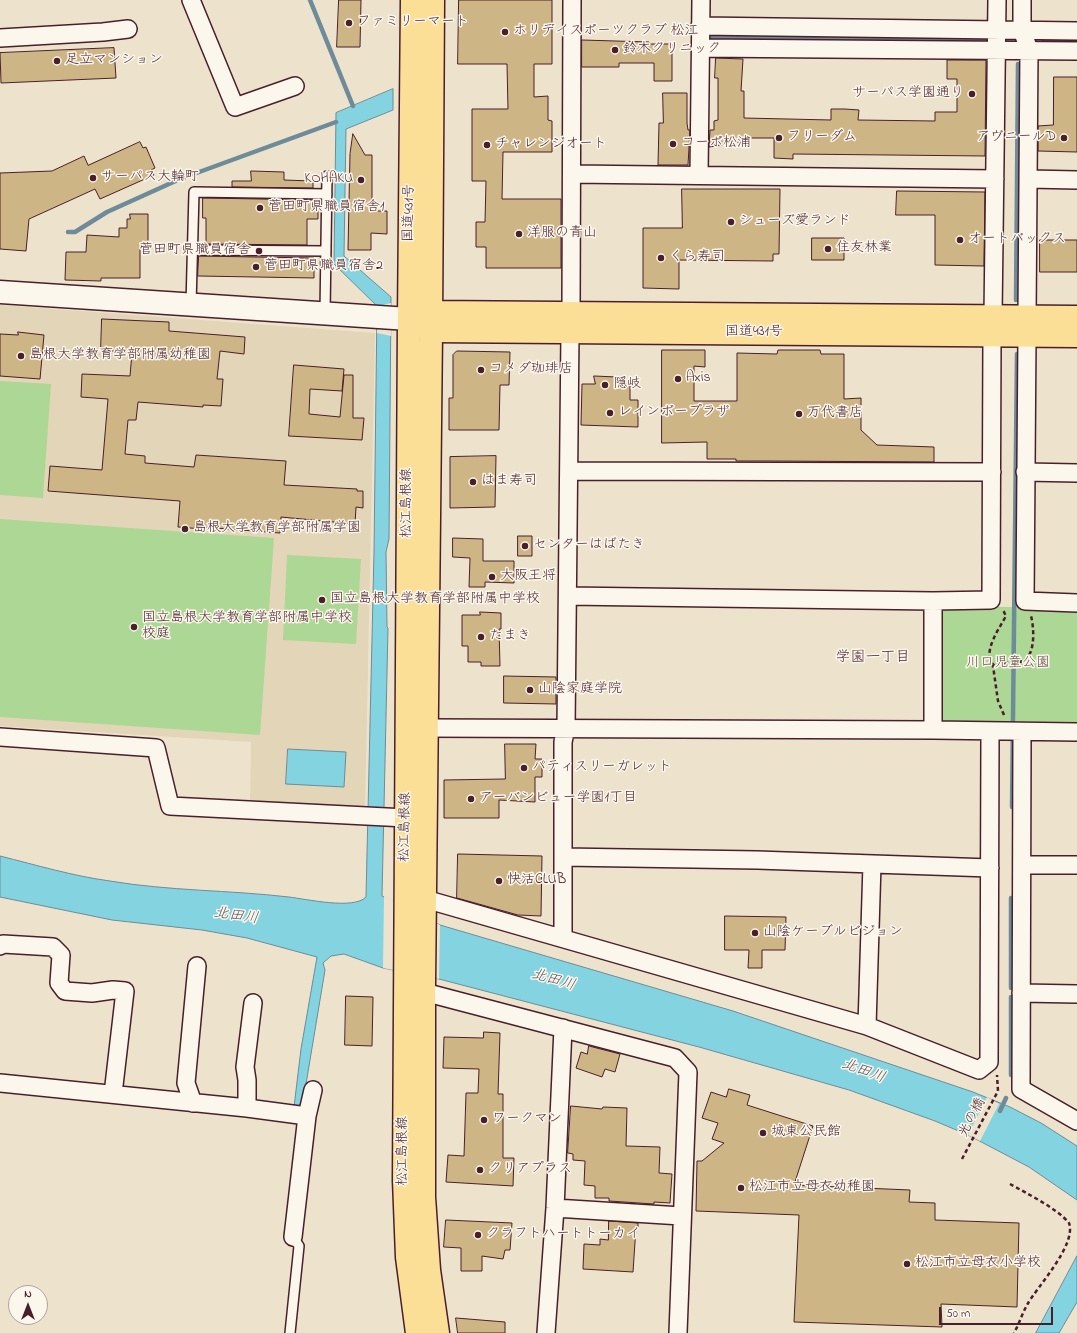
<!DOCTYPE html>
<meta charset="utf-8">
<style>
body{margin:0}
#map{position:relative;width:1077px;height:1333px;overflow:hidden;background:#ede3cd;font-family:"Indie Flower",sans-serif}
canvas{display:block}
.north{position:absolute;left:8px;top:1285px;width:40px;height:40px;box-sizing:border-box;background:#fbf7ec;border:1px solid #b4a19f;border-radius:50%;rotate:0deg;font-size:11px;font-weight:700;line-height:16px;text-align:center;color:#4a1f2b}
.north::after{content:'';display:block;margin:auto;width:14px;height:18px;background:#4a1f2b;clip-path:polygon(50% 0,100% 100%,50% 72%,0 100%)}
.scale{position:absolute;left:939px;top:1307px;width:114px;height:18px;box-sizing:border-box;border:2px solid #4a1f2b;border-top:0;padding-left:5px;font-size:12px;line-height:14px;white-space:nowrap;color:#4a1f2b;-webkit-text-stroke:3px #fbf7ec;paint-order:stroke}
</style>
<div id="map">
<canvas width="1077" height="1333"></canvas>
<div class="north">N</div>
<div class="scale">50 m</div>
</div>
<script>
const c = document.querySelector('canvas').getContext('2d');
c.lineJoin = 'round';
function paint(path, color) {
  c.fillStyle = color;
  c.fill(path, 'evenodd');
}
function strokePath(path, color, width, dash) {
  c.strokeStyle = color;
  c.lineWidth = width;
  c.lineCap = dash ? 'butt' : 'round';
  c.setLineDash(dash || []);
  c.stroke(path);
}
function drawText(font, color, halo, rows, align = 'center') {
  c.font = font + ' "Indie Flower","Klee One",sans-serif';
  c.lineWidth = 3;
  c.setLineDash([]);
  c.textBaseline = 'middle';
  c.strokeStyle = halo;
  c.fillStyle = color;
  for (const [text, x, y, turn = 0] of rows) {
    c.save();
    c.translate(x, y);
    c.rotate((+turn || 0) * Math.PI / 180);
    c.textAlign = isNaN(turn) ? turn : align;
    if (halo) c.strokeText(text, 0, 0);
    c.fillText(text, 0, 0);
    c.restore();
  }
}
paint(new Path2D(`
 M0,305L375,333L365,808L250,803L251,742L0,726Z`), '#e3d5b7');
paint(new Path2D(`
 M0,381L51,384L43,498L0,495Z
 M0,519L274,538L260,735L0,717Z
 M287,555L361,559L356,644L283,640Z
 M943,606L1077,608V722L943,721L940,718V611Z`), '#add794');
const water = new Path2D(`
 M393,89V110L346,129L344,256L391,297L389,539L386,552L387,627L388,628L382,896L440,925L733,1011L973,1092L1010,1107L1041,1123L1077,1146V1200L1029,1167L968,1135L935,1121L849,1090L699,1047L439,979L383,968L344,954L331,956L323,963L325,970L302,1108L294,1107L301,1049L317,957L247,938L202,930L112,920L0,897V856C36,865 73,876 110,881C169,891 229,890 289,897C306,899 354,910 366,897L374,552L377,306L334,264L336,113Z
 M288,749L346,752L344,787L286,784Z
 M1077,1256V1302L1059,1333H1036Z`);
paint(water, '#84d3e0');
strokePath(water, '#6d8b98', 1);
paint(new Path2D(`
 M391,303V336L377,333L378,306Z
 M384,896L440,925L439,979L383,968Z
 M987,1097L999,1104L980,1141L968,1135Z`), '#ede3cd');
strokePath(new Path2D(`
 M310,0L353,106
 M709,38L988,40
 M1043,40H1077
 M68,232H75L107,212L180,179L336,122
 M1016,300L1018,64
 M1012,807L1017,354
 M1011,988V898
 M1011,1075V997
 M1000,1111L1006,1098`), '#6d8b98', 4.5);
const building = new Path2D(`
 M339,0H361L360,47H337Z
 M459,0H552V64H534V97L548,96V120L552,121V152H503L502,199H561V268H486V247H476V222H485L486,181H472V109H508L507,64H458Z
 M582,40L649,42V44H672V81H654V63H619V67H582Z
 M114,48L116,78L1,83L0,53Z
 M716,58L743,59L741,91H744V118L831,120V109H845L859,110L858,120L935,121V112H957V79H947V60H986L985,156L793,154V159L774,158V138H747V142L723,143V145L709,147L710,130H714V121L718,120V78H715Z
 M1054,77H1077V152L1038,151V126L1053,125Z
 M663,93H687V123L688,130H690L688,165H658L659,123H663Z
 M353,134L365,155H372V211H387V234L371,233V250H348L350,154Z
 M140,142L143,148L146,147L155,168L151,170L154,175L100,199L95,189L29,219L26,251L0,249V173L52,171L84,156L88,165Z
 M251,171L284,172V180L313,181V188L232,187V181H251Z
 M682,189H780L779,254H773V261L679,260V289L643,288V228H682Z
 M897,191L985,192L984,266L935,265V215H896Z
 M203,198L318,200V219H307V245L206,244V218H203Z
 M130,214H148V247H140V278H101V281L65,280L66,252H86L87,235L119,237V228H127V219H130Z
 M812,238H844V260H812Z
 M1040,240H1077V272H1040Z
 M199,256L314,258V278L198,276Z
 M102,319L169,322V331L245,337L244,354L220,351L217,379H223L221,406L203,405V407L138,402L136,420H128L125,454L145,456V463L194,467L196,455L286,461L284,485L357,489V491H363V508L356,507L355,524L281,517L280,533L203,527V529L178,527L180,501L48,491L50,466L102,470L108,399L81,397L82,374L130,376L132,353L101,350Z
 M18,332L44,335L40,379L0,376V334L18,335Z
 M662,350H705V367L694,366V401H737V353L777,354L778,350H820L821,354H844V399L861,398V430L877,445L934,447V462L771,461H736V459H707V442L662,443Z
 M457,351L510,352L509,385H500L499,430H449V398H453V355Z
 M294,365L344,369L342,391L310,389L309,414L340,417L344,375H353V418H364L362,440L289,436Z
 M594,376L617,377V383L630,384V400H638V427L581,425L582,384H595Z
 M496,456L495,507L450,508V457Z
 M518,536H532V556H518Z
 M453,538L483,539V561H514V583L485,582V587H469L470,558L453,557Z
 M480,612L501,613V629H499L500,666H481V662H468V646H462V615H480Z
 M504,676L556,677V704L504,703Z
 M505,744H536L535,759H542V777H535V802L499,800V818H444V780L505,779Z
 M458,854L542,856L541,916L518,915L457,898Z
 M725,916L786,917L785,950H762V968H748L749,950H725Z
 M346,996L373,997L372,1046L345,1045Z
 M484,1032L500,1033L498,1094H503V1158H514L513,1186L446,1182L448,1155L464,1156L466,1093H478L479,1069L443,1068L444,1037L483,1038Z
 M589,1046L620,1054L615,1072L605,1069L602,1077L576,1068L581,1052L587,1054Z
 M729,1089L750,1095L747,1105L813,1126L794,1185L910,1190L909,1202L935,1203V1220L1019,1223L1017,1307L941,1304L942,1327L794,1322L799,1215L696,1211L697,1161H702L724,1143L712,1139L718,1123L702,1118L711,1092L726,1097Z
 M571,1106L602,1109L603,1107L627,1108L626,1146L660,1147L659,1173L672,1174L670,1203L654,1202V1204L609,1201V1198H595V1186L584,1185L585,1161L573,1160V1154L568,1153Z
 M446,1220L512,1223L510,1250H505L503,1259L482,1256V1271H461V1248L444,1247Z
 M609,1221L638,1223V1227H636L633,1272L583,1269L584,1244L600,1245V1239L608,1240Z
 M456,1318L505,1322V1333H458Z`);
paint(building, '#cdb585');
strokePath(building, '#4a1f2b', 1);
const lane = new Path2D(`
 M193,250L326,251
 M191,305L194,192L327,194
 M325,313L327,176
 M290,1333L299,1246L293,1237`);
const street = new Path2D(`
 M191,0L235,107L295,86
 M1022,0V30L1029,50L1027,317
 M700,26L1077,31
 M0,38L103,32L128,29
 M700,48L1077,51
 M572,174L995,179
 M699,175L701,0
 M1029,179L1077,180
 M571,312L572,0
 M993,316L997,0
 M1027,335L1025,601L1077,603
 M569,471L992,472
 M1025,472L1077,473
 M568,596L933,601L991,600L992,335
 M933,601V730
 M426,728L933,730L1077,732
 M1022,732L1021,1089L1077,1121
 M0,737L156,748L170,806L406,818
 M563,857L757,860L990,868
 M1022,865H1077
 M425,899L867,1026L979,1070L989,1062L990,732
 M563,938V742L566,728L570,332L564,322
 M0,946L3,944L53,947L61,955L59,983L65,991L92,993L113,990L125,991L113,1094
 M424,992L675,1058L688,1072L678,1333
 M1021,993L1077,994
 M867,1026L872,864
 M0,1083L247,1108L307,1116
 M193,1103L186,1083L197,966
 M247,1108V1080L245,1067L253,1003
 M555,1208L681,1216
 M293,1237L307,1116L313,1090
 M546,1333L555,1208L563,1028`);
const secondary = new Path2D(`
 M0,292L409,319`);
const primary = new Path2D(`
 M409,319L404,1180L407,1257L417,1333
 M431,331L424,983V1197L429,1270L438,1333`);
const highway = new Path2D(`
 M409,319L431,331L1077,336
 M409,319L431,312L1077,317
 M409,319L412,0
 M431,326L433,0`);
strokePath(lane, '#4a1f2b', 12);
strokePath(street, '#4a1f2b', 20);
strokePath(secondary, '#4a1f2b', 25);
strokePath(primary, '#4a1f2b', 25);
strokePath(highway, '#4a1f2b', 25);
strokePath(new Path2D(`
 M993,666C982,652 999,629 1006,616L1003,610
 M1004,715L998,701L993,666L994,664C1001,663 1018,663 1023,661C1036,655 1034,627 1031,616
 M962,1159L998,1091L997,1075
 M1010,1184C1026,1193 1058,1209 1069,1223C1077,1245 1036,1288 1027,1305C1022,1314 1019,1324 1014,1333`), '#4a1f2b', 2.5, [4, 3]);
strokePath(lane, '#fbf7ec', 9);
strokePath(street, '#fbf7ec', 17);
strokePath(secondary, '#fbf7ec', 22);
strokePath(primary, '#fbdf96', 22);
strokePath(highway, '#fbdf96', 22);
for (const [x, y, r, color] of [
 [349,23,4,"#4a1f2b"],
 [505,32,4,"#4a1f2b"],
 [615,50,4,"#4a1f2b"],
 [57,61,4,"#4a1f2b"],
 [972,94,4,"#4a1f2b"],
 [779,138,4,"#4a1f2b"],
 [1064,138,4,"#4a1f2b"],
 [673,144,4,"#4a1f2b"],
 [487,145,4,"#4a1f2b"],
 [93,178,4,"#4a1f2b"],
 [361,180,4,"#4a1f2b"],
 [260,208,4,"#4a1f2b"],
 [731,222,4,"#4a1f2b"],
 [519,234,4,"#4a1f2b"],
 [960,240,4,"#4a1f2b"],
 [828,249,4,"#4a1f2b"],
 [259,251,4,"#4a1f2b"],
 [661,258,4,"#4a1f2b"],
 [256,267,4,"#4a1f2b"],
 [21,356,4,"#4a1f2b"],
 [481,370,4,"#4a1f2b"],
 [678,379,4,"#4a1f2b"],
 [605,385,4,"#4a1f2b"],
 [610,413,4,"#4a1f2b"],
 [799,414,4,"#4a1f2b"],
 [473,482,4,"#4a1f2b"],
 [185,529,4,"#4a1f2b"],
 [525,546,4,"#4a1f2b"],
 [492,577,4,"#4a1f2b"],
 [322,600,4,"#4a1f2b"],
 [134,627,4,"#4a1f2b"],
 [481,637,4,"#4a1f2b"],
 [530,690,4,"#4a1f2b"],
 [524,768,4,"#4a1f2b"],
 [471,799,4,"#4a1f2b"],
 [499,881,4,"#4a1f2b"],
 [755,933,4,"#4a1f2b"],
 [484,1120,4,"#4a1f2b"],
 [763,1133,4,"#4a1f2b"],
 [480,1170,4,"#4a1f2b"],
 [741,1188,4,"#4a1f2b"],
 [478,1235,4,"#4a1f2b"],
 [907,1264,4,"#4a1f2b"]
]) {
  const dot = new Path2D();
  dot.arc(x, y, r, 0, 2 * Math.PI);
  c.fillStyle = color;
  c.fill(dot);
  strokePath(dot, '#fbf7ec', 1.5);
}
drawText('14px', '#4a1f2b', '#fbf7ec', [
 ["ファミリーマート",357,23],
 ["ホリデイスポーツクラブ 松江",513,32],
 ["鈴木クリニック",623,50],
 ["足立マンション",65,61],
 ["サーパス学園通り",964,94,"right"],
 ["フリーダム",787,138],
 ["アヴニールD",1056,138,"right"],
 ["コーポ松浦",681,144],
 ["チャレンジオート",495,145],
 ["サーパス大輪町",101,178],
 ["KOHAKU",353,180,"right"],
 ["菅田町県職員宿舎1",268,208],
 ["シューズ愛ランド",739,222],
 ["洋服の青山",527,234],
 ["オートバックス",968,240],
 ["住友林業",836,249],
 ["菅田町県職員宿舎",251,251,"right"],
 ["くら寿司",669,258],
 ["菅田町県職員宿舎2",264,267],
 ["島根大学教育学部附属幼稚園",29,356],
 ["コメダ珈琲店",489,370],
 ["Axis",686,379],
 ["隠岐",613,385],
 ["レインボープラザ",618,413],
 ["万代書店",807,414],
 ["はま寿司",481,482],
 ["島根大学教育学部附属学園",193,529],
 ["センターはばたき",533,546],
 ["大阪王将",500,577],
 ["国立島根大学教育学部附属中学校",330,600],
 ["国立島根大学教育学部附属中学校",142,619],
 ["校庭",142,635],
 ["たまき",489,637],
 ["山陰家庭学院",538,690],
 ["パティスリーガレット",532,768],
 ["アーバンビュー学園1丁目",479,799],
 ["快活CLUB",507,881],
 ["山陰ケーブルビジョン",763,933],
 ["ワークマン",492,1120],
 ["城東公民館",771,1133],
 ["クリアプラス",488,1170],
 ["松江市立母衣幼稚園",749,1188],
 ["クラフトハートトーカイ",486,1235],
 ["松江市立母衣小学校",915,1264]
], 'left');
drawText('14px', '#4a1f2b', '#fbf7ec', [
 ["国道431号",410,213,-89],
 ["国道431号",754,333],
 ["松江島根線",408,503,-90],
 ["松江島根線",406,827,-89],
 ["光の橋",973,1118,-62],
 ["松江島根線",404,1151,-90]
]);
drawText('14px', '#634d45', '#fbf7ec', [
 ["川口児童公園",1008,664]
]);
drawText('15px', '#4a1f2b', '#fbf7ec', [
 ["学園一丁目",873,659]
]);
drawText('italic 15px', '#5b5561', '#fbf7ec', [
 ["北田川",236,917,8],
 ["北田川",553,981,16],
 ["北田川",863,1072,20]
]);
</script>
